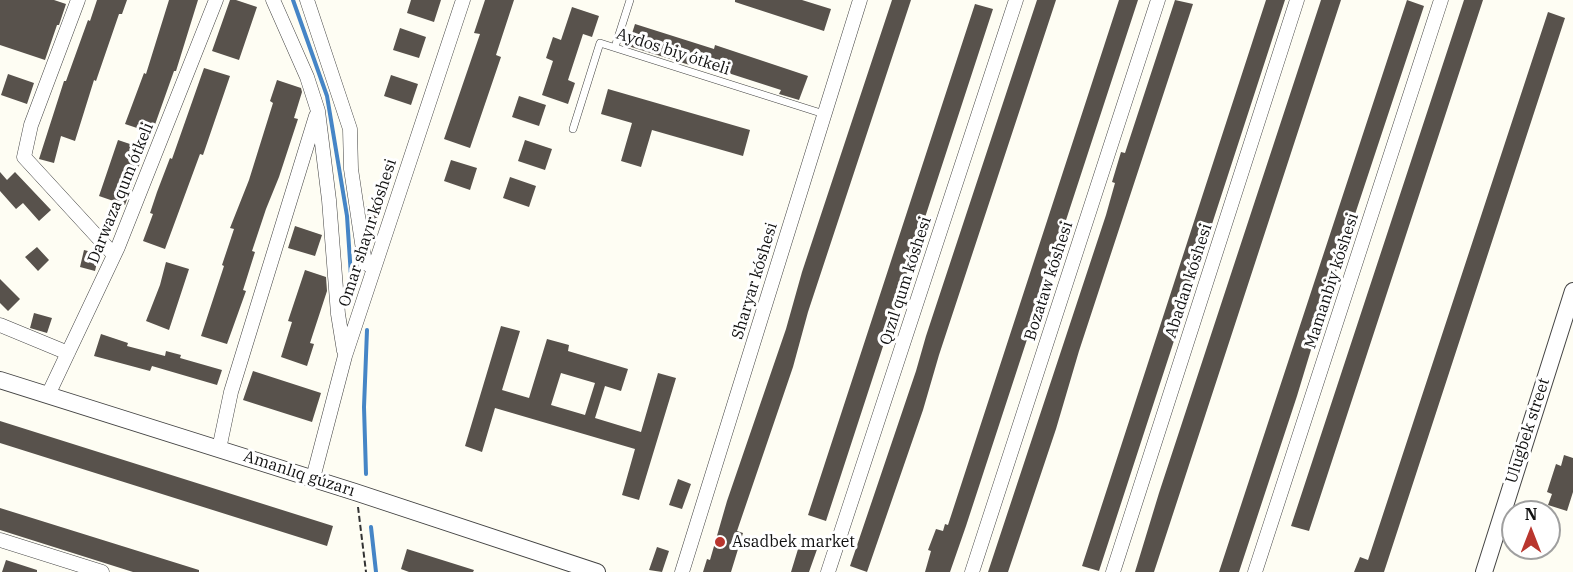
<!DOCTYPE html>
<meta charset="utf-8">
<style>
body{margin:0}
#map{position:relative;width:1573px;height:572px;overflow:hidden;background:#fefdf3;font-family:"IBM Plex Serif",serif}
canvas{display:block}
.north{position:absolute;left:1501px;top:500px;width:60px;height:60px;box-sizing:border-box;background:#fff;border:2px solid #9f9f9f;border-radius:50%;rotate:0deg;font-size:16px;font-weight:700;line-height:24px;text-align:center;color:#101010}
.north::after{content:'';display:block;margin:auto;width:21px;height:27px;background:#b9362e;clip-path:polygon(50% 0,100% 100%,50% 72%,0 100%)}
</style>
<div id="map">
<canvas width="1573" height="572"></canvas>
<div class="north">N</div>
</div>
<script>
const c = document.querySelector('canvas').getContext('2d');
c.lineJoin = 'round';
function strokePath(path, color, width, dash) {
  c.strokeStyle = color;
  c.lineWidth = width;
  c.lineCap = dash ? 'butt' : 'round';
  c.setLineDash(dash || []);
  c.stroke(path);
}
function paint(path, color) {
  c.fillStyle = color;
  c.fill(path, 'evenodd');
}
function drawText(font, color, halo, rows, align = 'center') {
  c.font = font + ' "IBM Plex Serif",serif';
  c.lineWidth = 6;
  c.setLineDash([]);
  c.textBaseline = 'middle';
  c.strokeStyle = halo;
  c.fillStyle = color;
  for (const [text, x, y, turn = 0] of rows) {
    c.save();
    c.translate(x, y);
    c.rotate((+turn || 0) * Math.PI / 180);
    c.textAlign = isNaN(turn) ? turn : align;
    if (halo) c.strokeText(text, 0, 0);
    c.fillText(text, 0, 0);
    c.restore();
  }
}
strokePath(new Path2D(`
 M293,0L327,96L347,216L352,291
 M366,474L364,407L367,330
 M371,527L376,572`), '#4585c6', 4);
paint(new Path2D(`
 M0,0H54L66,4L59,25H57L45,60L0,45Z
 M97,0H127L122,14H119L96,81L94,80L75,141L61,136L54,163L39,159L64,81H66L88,20L90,21Z
 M169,0H198L176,71H174L152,133L125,124L144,73L146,74Z
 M230,0H236L257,7L239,60L212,51Z
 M411,0H441L434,22L407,13Z
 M485,0H514L496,55L501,57L470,148L444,139L480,34L474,33Z
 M735,0H802L831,9L824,31L735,2Z
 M892,0H911L808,312L793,367L737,531L743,533L731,572H703L707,559L710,560L727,501L786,329L802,272Z
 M1037,0H1056L939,355L923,410L867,572L850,566L916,371L926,336Z
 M1119,0H1138L966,526L950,572H925L931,551L928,550L936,529L943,531L945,524L948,525Z
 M1175,0L1193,4L1079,351L1056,429L1008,572H988L1106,215L1115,183L1112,182L1121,152L1125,153Z
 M1266,0H1285L1099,571L1082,566Z
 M1321,0H1341L1154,572H1135L1159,493Z
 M1407,0L1424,6L1320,320L1297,396L1239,572H1219Z
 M1464,0H1483L1309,531L1291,526Z
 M975,4L993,9L826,521L808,515Z
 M572,7L599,16L592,37L583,34L568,80L575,83L568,104L542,95L553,61L546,58L553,37L561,40Z
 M1548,12L1565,18L1384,572H1354L1360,557L1368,560Z
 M635,24L714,49L715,45L808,76L799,100L779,94L781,90L694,62L693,66L628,46Z
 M400,28L426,37L419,58L393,50Z
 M204,68L230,76L203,155L200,154L165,249L143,241L153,214L150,213L157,192L170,158L172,159Z
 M8,74L34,83L27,104L1,95Z
 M391,75L418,84L411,105L384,96Z
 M277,80L301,88L302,92L294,118L298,119L279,177L266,209L252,251L255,252L243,290L246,291L227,344L201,336L224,266L222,265L234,229L230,228L249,180L273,103L270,101Z
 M608,89L750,130L743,156L652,130L641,167L621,161L632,123L601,114Z
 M519,96L546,105L539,126L512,117Z
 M118,140L145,149L125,205L99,196Z
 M525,140L552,149L545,170L518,161Z
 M451,160L477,168L470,190L444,181Z
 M0,172L7,180L15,172L51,210L39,221L23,203L16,209L0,191Z
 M510,177L536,186L529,207L503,198Z
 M366,206L380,211L373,230L369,229Z
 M295,226L322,235L315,256L288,248Z
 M37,247L49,260L38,271L25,257Z
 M84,250L99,254L95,271L80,267Z
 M166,262L189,269L169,330L146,321L160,285Z
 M305,270L326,277L327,291L310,343L314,344L307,366L281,357L292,322L288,321Z
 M0,279L20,299L8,311L0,303Z
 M34,313L52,318L47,333L30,328Z
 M501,326L520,331L502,390L529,398L547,339L569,345L568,351L628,369L621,391L605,386L595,418L641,432L658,373L676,378L639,500L622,495L635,449L495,408L482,452L465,446ZM561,373L595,383L585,415L551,405Z
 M101,334L128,343L127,346L165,356L166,351L181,355L180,358L222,370L217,385L152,366L150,371L94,356Z
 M253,371L321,393L312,422L243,400Z
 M0,421L333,526L327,546L0,443Z
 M1564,455L1573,458V492L1567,511L1548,505L1552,494L1547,492L1556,464L1561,466Z
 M678,479L691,484L682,509L669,505Z
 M0,508L199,570V572H133L0,530Z
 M802,536L820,541L809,572H791Z
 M657,547L669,551L662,572L649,570Z
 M407,549L474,570L473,572H409L401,569Z
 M6,560L37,570V572H2Z`), '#58524c');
const service = new Path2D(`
 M615,47L630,0
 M573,129L600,43L824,114`);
const minor = new Path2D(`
 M78,0L31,125L24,157L114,255
 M273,0L307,77L318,111L329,200L338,314L344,351
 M307,0L350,129L351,169L365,263L373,267
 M0,325L68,353
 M48,395L118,247L216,0
 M219,449L231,392L316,116
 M313,478L345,356L463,0
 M0,540L102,572
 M682,572L860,0
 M828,572L1016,0
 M972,572L1158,0
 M1113,572L1297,0
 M1255,572L1441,0`);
const tertiary = new Path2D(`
 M0,380L355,492L597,572
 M1484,572L1573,291`);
strokePath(service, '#434343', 8);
strokePath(minor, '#434343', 15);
strokePath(tertiary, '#434343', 18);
strokePath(new Path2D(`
 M358,507L366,572`), '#323232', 2, [6, 3]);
strokePath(service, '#fff', 7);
strokePath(minor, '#fff', 14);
strokePath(tertiary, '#fff', 16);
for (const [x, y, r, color] of [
 [720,542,6,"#b9362e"]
]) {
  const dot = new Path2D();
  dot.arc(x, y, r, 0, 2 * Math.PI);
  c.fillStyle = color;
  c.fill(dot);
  strokePath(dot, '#fff', 2);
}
drawText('16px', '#101010', '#fff', [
 ["Aydos biy ótkeli",673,52,18],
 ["Darwaza qum ótkeli",121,193,-68],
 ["Omar shayır kóshesi",368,233,-72],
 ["Sharyar kóshesi",755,281,-73],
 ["Qızıl qum kóshesi",906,281,-72],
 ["Bozataw kóshesi",1049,281,-72],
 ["Abadan kóshesi",1189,281,-72],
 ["Mamanbiy kóshesi",1332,281,-72],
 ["Ulugbek street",1528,431,-72],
 ["Amanlıq gúzarı",299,474,18]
]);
drawText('16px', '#101010', '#fff', [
 ["Asadbek market",732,542]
], 'left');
</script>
